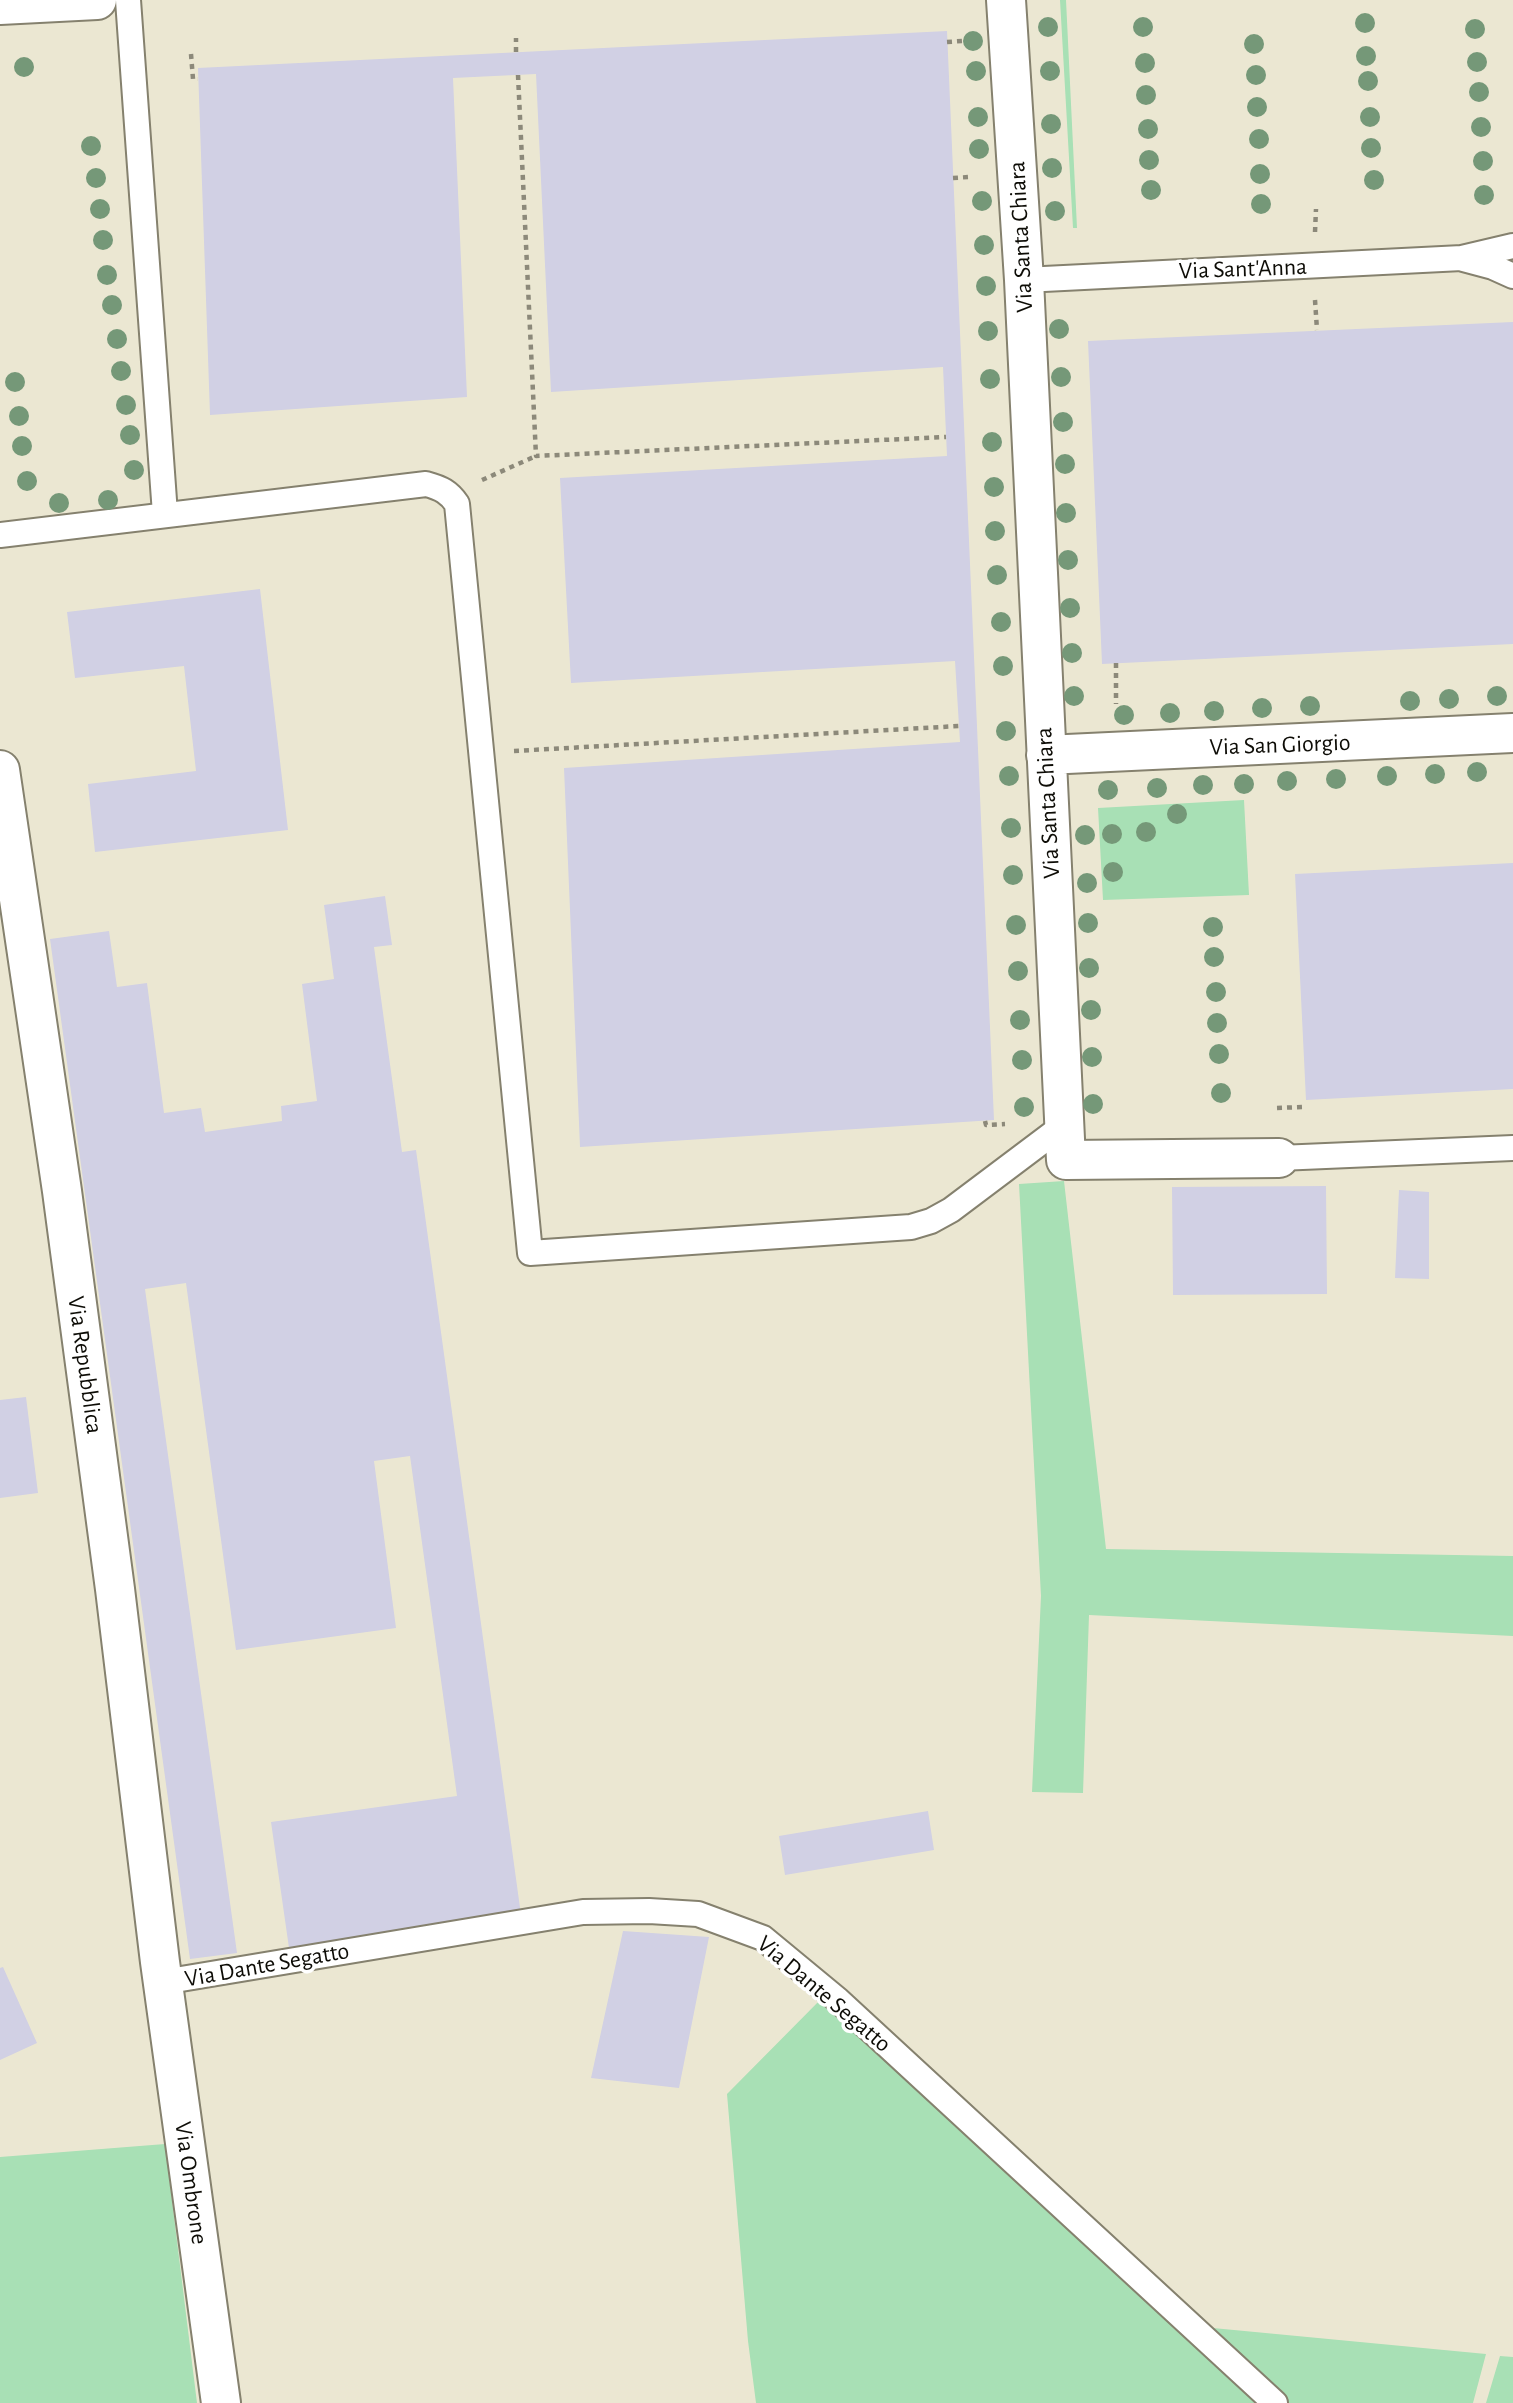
<!DOCTYPE html>
<style>
body{margin:0}
canvas{display:block;background:#ebe7d2}
</style>
<canvas width="1513" height="2403"></canvas>
<script>
const c = document.querySelector('canvas').getContext('2d');
c.lineJoin = 'round';
function paint(path, color) {
  c.fillStyle = color;
  c.fill(path, 'evenodd');
}
function strokePath(path, color, width, dash) {
  c.strokeStyle = color;
  c.lineWidth = width;
  c.lineCap = dash ? 'butt' : 'round';
  c.setLineDash(dash || []);
  c.stroke(path);
}
function drawText(font, color, halo, rows, align = 'center') {
  c.font = font + ' "Alegreya Sans",sans-serif';
  c.lineWidth = 7;
  c.setLineDash([]);
  c.textBaseline = 'middle';
  c.strokeStyle = halo;
  c.fillStyle = color;
  for (const [text, x, y, turn = 0] of rows) {
    c.save();
    c.translate(x, y);
    c.rotate((+turn || 0) * Math.PI / 180);
    c.textAlign = isNaN(turn) ? turn : align;
    if (halo) c.strokeText(text, 0, 0);
    c.fillText(text, 0, 0);
    c.restore();
  }
}
paint(new Path2D(`
 M1060,0H1066L1077,228H1073Z
 M1244,800L1249,895L1103,900L1098,808Z
 M1064,1181L1106,1549L1513,1556V1636L1089,1615L1083,1793L1032,1792L1041,1596L1019,1184Z
 M824,1996L1273,2403H756L748,2341L727,2094Z
 M165,2144L197,2403H0V2157Z
 M1192,2326L1486,2354L1473,2403H1275Z
 M1500,2356L1513,2357V2403H1486Z`), '#a8e0b5');
paint(new Path2D(`
 M947,31L994,1120L580,1147L564,768L960,742L955,661L571,683L560,478L947,456L943,367L551,392L536,74L453,78L467,397L210,415L198,68Z
 M1513,322V644L1102,664L1088,341Z
 M260,589L288,830L95,852L88,784L196,771L184,666L75,678L67,612Z
 M1513,863V1089L1306,1100L1295,874Z
 M385,896L392,945L374,947L402,1152L416,1150L521,1915L289,1948L271,1822L457,1796L410,1456L374,1461L396,1628L236,1650L186,1283L145,1289L237,1953L190,1959L50,939L109,931L117,987L147,983L164,1113L201,1108L205,1132L282,1121L281,1106L317,1101L302,984L334,979L324,905Z
 M1326,1186L1327,1294L1173,1295L1172,1187Z
 M1399,1190L1429,1192V1279L1395,1278Z
 M26,1397L38,1493L0,1498V1400Z
 M928,1811L934,1850L785,1875L779,1836Z
 M623,1931L709,1937L679,2088L591,2078Z
 M3,1967L37,2043L0,2060V1968Z`), '#d1d0e4');
const service = new Path2D(`
 M128,0L165,514
 M1463,259L1493,267L1513,276
 M1024,280L1462,258L1513,246
 M0,535L426,484C441,488 449,492 457,504L530,1253L911,1227L931,1221L951,1210L1064,1125
 M1279,1158L1513,1148
 M163,1982L583,1912L649,1911L698,1914L763,1938L838,2000L1275,2403`);
const minor = new Path2D(`
 M1006,0L1024,280L1066,1160L1279,1158
 M0,5L97,0
 M1046,755L1513,733
 M0,770L62,1191L115,1589L160,1962L221,2403`);
strokePath(service, '#85816e', 28);
strokePath(minor, '#85816e', 42);
strokePath(new Path2D(`
 M947,42L962,41
 M516,52V38
 M191,54L193,79H198
 M518,75L536,456L946,437
 M953,178L969,177
 M1315,232L1316,209
 M1315,300L1317,330
 M482,480L536,456
 M1116,663V704
 M514,751L959,726
 M1277,1108L1302,1107
 M985,1121L986,1125L1005,1124`), '#8c897a', 4.5, [5, 5]);
strokePath(service, '#fff', 24);
strokePath(minor, '#fff', 38);
c.fillStyle = '#759878';
for (const [x, y] of [
 [1365,23],
 [1048,27],
 [1143,27],
 [1475,29],
 [973,41],
 [1254,44],
 [1366,56],
 [1477,62],
 [1145,63],
 [24,67],
 [976,71],
 [1050,71],
 [1256,75],
 [1368,81],
 [1479,92],
 [1146,95],
 [1257,107],
 [978,117],
 [1370,117],
 [1051,124],
 [1481,127],
 [1148,129],
 [1259,139],
 [91,146],
 [1371,148],
 [979,149],
 [1149,160],
 [1483,161],
 [1052,168],
 [1260,174],
 [96,178],
 [1374,180],
 [1151,190],
 [1484,195],
 [982,201],
 [1261,204],
 [100,209],
 [1055,211],
 [103,240],
 [984,245],
 [107,275],
 [986,286],
 [112,305],
 [1059,329],
 [988,331],
 [117,339],
 [121,371],
 [1061,377],
 [990,379],
 [15,382],
 [126,405],
 [19,416],
 [1063,422],
 [130,435],
 [992,442],
 [22,446],
 [1065,464],
 [134,470],
 [27,481],
 [994,487],
 [108,500],
 [59,503],
 [1066,513],
 [995,531],
 [1068,560],
 [997,575],
 [1070,608],
 [1001,622],
 [1072,653],
 [1003,666],
 [1074,696],
 [1497,696],
 [1449,699],
 [1410,701],
 [1310,706],
 [1262,708],
 [1214,711],
 [1170,713],
 [1124,715],
 [1006,731],
 [1477,772],
 [1435,774],
 [1009,776],
 [1387,776],
 [1336,779],
 [1287,781],
 [1244,784],
 [1203,785],
 [1157,788],
 [1108,790],
 [1177,814],
 [1011,828],
 [1146,832],
 [1112,834],
 [1085,835],
 [1113,872],
 [1013,875],
 [1087,883],
 [1088,923],
 [1016,925],
 [1213,927],
 [1214,957],
 [1089,968],
 [1018,971],
 [1216,992],
 [1091,1010],
 [1020,1020],
 [1217,1023],
 [1219,1054],
 [1092,1057],
 [1022,1060],
 [1221,1093],
 [1093,1104],
 [1024,1107]
]) {
  c.beginPath();
  c.arc(x, y, 10, 0, 2 * Math.PI);
  c.fill();
}
drawText('24px', '#0d0c06', '#fff', [
 ["Via Santa Chiara",1021,237,-93],
 ["Via Sant'Anna",1243,269,-2],
 ["Via San Giorgio",1280,745,-2],
 ["Via Santa Chiara",1048,803,-93],
 ["Via Repubblica",85,1365,82],
 ["Via Dante Segatto",267,1965,-10],
 ["Via Dante Segatto",824,1994,40],
 ["Via Ombrone",191,2183,82]
]);
</script>
